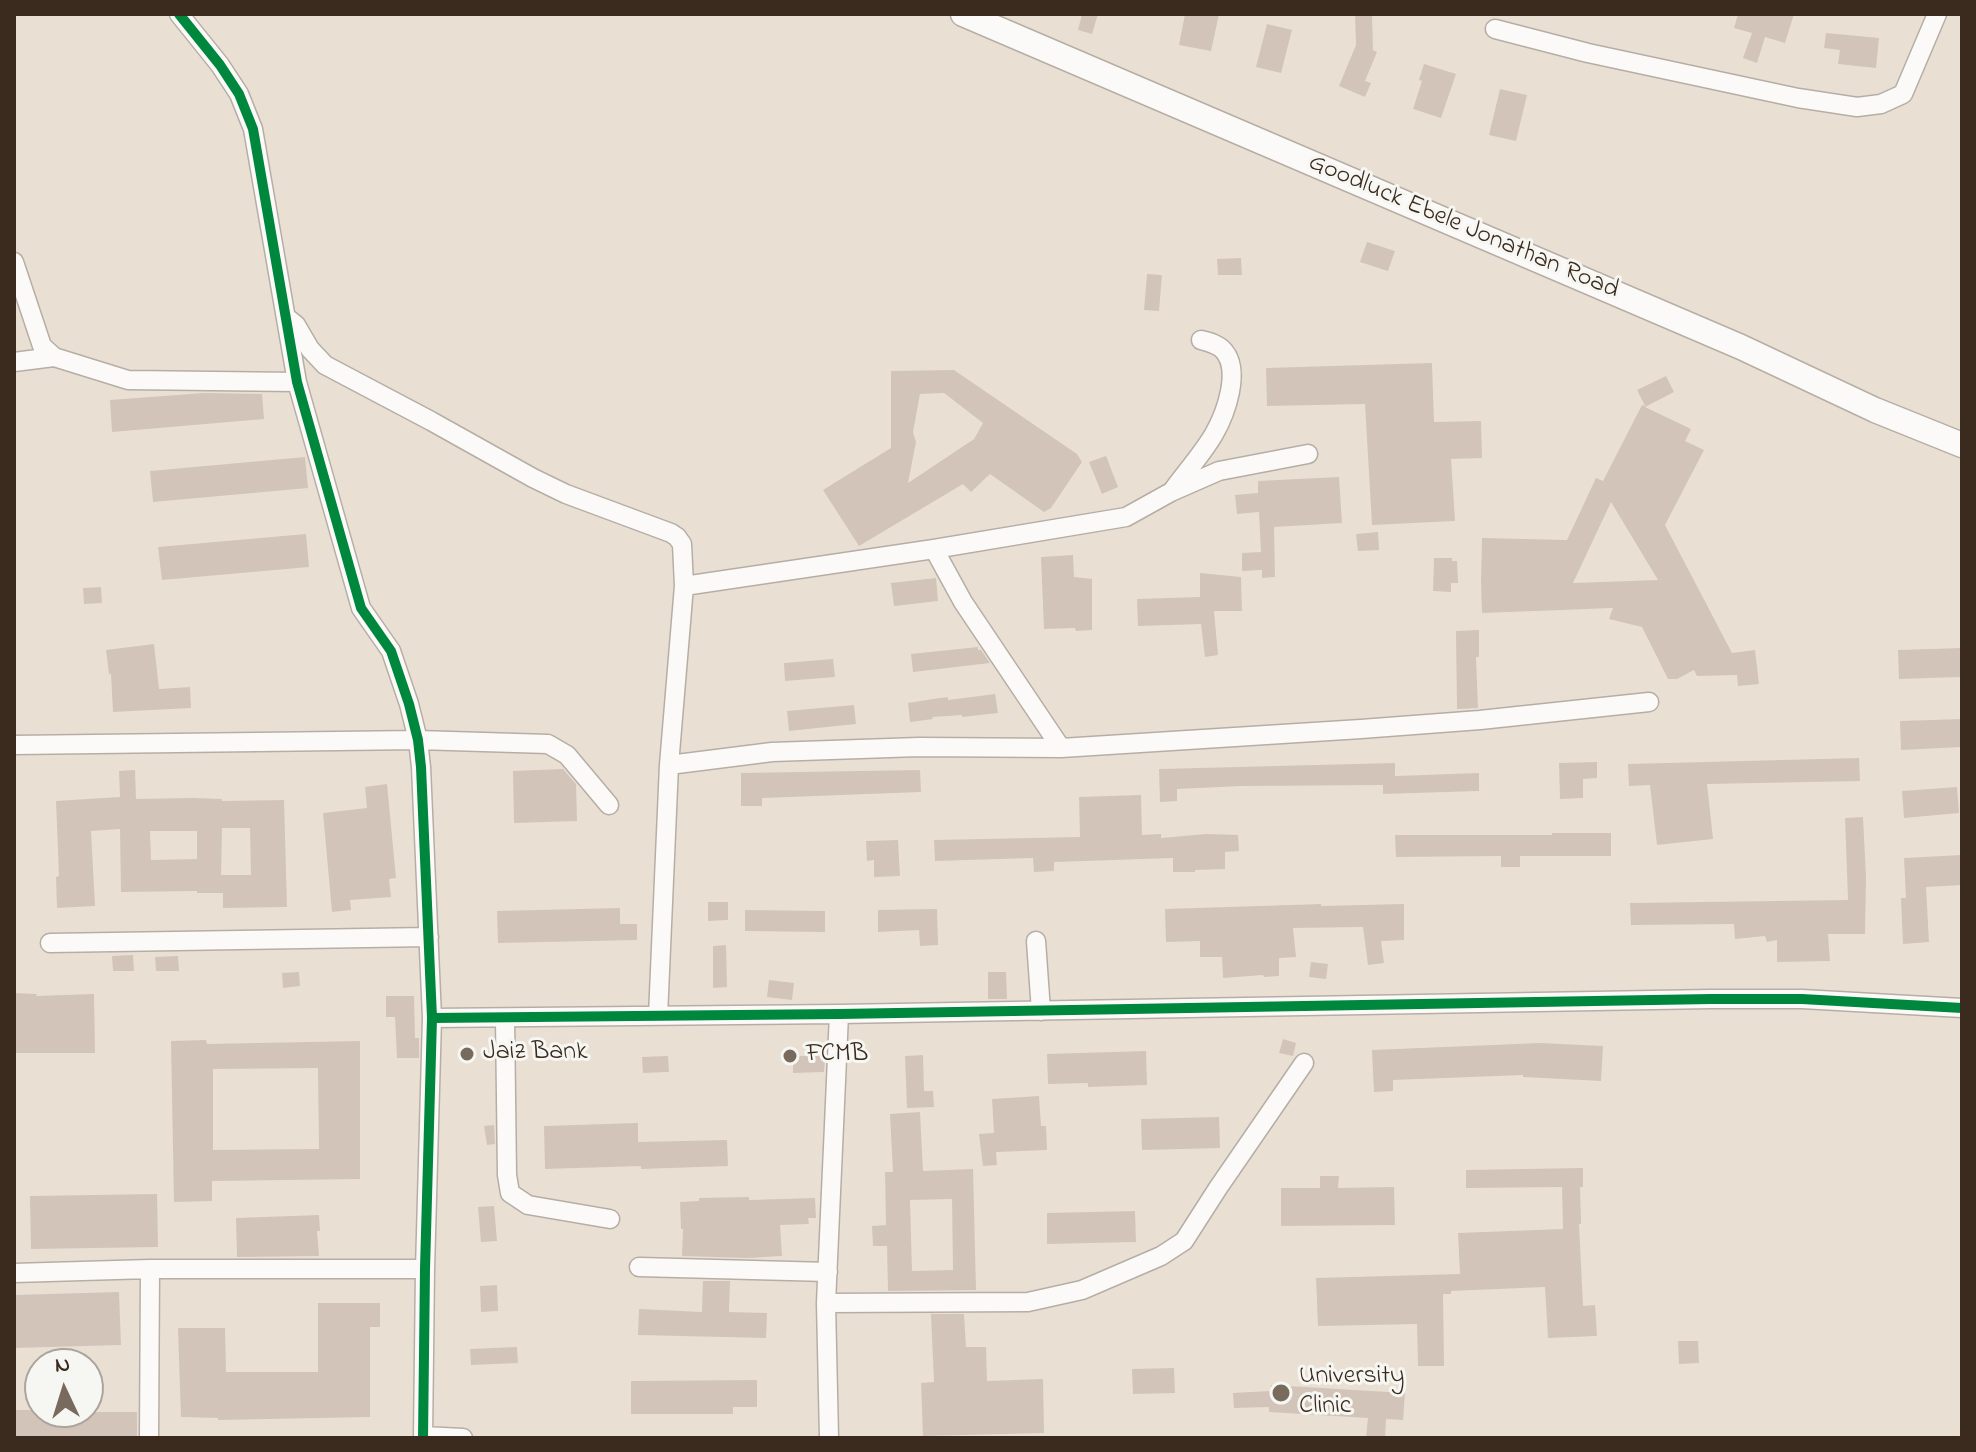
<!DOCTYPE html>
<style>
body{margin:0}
#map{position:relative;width:1976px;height:1452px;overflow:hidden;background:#e9e0d3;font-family:"Indie Flower",sans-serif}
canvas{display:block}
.frame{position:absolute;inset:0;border:16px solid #3b2a1e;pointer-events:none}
.north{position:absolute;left:24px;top:1348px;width:80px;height:80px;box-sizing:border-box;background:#f6f6f2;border:2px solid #aba49d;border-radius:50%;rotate:356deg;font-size:22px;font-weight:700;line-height:32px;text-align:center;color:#3b2a1e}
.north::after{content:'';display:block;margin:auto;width:28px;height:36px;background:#786a5d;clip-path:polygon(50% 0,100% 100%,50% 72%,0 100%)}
</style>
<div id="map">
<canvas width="1976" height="1452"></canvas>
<div class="frame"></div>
<div class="north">N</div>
</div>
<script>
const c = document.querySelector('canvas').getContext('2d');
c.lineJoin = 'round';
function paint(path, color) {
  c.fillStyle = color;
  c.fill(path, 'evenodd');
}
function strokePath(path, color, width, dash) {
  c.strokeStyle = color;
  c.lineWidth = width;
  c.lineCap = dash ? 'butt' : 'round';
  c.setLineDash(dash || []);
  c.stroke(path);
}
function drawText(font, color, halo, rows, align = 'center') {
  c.font = font + ' "Indie Flower",sans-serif';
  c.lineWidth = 6;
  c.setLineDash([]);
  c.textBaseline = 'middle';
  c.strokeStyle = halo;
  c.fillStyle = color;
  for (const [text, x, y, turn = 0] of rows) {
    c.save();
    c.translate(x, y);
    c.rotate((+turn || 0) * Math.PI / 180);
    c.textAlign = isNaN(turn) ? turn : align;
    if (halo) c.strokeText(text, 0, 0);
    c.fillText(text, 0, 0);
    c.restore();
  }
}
paint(new Path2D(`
 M1082,14H1098L1092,34L1078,30Z
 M1185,14H1219L1211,51L1179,45Z
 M1355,14H1372L1373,50L1377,52L1365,81L1371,83L1365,97L1339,86L1356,45Z
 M1738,14H1794L1785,43L1765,37L1757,63L1743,58L1752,33L1734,28Z
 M1267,24L1292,30L1281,73L1256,67Z
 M1826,33L1879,38L1876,68L1838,64L1840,50L1824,48Z
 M1424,64L1456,74L1441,118L1413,109L1422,81L1419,80Z
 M1500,89L1527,95L1516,141L1489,135Z
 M1367,242L1395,251L1388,271L1360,262Z
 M1241,258L1242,275H1218L1217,259Z
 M1147,274L1162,275L1159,311L1144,310Z
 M1432,363L1434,422L1481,421L1482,458L1451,459L1455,521L1372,525L1365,404L1267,406L1266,368Z
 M954,370L1077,454L1082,462L1051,508L1044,512L990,474L971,492L963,484L859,546L823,490L891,448V371ZM944,393L983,423L974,439L908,483L916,442L913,432L920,394Z
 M1666,376L1674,392L1645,407L1691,429L1685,441L1704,450L1665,525L1732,653L1755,650L1759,684L1738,686L1737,675L1697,676L1694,670L1677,679H1668L1642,627L1609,619L1613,608L1482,613L1481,582L1482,538L1567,540L1596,478L1603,481L1642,405L1645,406L1637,390ZM1611,502L1658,580L1573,583Z
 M204,393L262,394L264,419L112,432L110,400Z
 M1106,456L1118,487L1102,494L1089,462Z
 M305,457L308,488L153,502L150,471Z
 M1339,477L1342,523L1274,527L1275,577L1262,578V570L1242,571V553L1261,552L1259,512L1237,514L1235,495L1258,493V481Z
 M1378,532L1379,550L1358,551L1356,534Z
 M306,534L309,567L162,580L158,547Z
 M1073,555L1074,577L1092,579V630L1076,631L1075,628L1044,629L1041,557Z
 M1434,558H1452V561H1457L1458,583H1451V592L1433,591Z
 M1200,573L1241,577L1242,611H1214L1218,655L1205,657L1201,624L1138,626L1137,599L1200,597Z
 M936,578L938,601L894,606L891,583Z
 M101,587L102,603L84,604L83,588Z
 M1479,630V657H1476L1478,708L1457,709L1456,631Z
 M154,644L159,689L190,687L191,708L113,712L111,674H109L106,650Z
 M978,647V650H981L990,663L913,672L911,654Z
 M1962,648L1961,677L1899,679L1898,650Z
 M833,659L835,677L785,681L784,663Z
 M995,694L998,713L962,717V715L932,717L933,719L910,722L908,703L933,699L948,697V700Z
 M854,705L856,724L789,731L787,711Z
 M1962,719V747L1901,750L1900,721Z
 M1859,758L1860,781L1707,784L1713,839L1657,845L1650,785L1629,786L1628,764Z
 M1597,762V778L1583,779V798L1560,799L1559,763Z
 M1395,763V776L1479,773V791L1383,794V785L1242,786L1177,789V801L1160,802L1159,769Z
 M563,769L576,784L577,821L514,823L513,771Z
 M135,770L136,799L192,798L222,799V801L284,800L287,907L223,908V893H197V891L121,892L120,829L91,831L95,906L57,908L56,877L59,876L56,801L120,797L119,771ZM222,828H250L251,875H221ZM150,831H197V859L151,860Z
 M920,770L921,792L762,798V806H741V773Z
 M387,784L396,878L389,879L391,897L350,900L351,910L332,912L323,813L367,808L365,787Z
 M1957,787L1959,813L1904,818L1902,791Z
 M1141,795L1142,835L1161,834V838L1206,834L1238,835L1239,851L1225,852V869L1195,870V872H1173V858L1054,862V871L1034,872L1033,858L935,861L934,840L1080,837L1079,797Z
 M1863,817L1866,877L1865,934H1828L1830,961L1777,962V940L1767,942L1765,936L1735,939L1734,924L1631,925L1630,903L1848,900L1845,818Z
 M1552,833H1611V856H1520V867H1501V856L1396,857L1395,835H1552Z
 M898,840L900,876L874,877V860L867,861L866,841Z
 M1962,855V885L1926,887L1929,942L1903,944L1901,898H1906L1904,858Z
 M708,902H728V920L708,921Z
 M1321,904V906L1404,904V940L1381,941L1384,963L1368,965L1363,927L1293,928L1296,957L1279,958V976L1264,977L1263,975L1223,978L1222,957H1200V941L1166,942L1165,909Z
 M620,908V924H637V940L498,943L497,911Z
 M937,909L938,945L920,946L919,930L878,932V910Z
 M745,910L825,911V932L745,931Z
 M726,945L727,987L713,988V946Z
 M133,955L134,971H113L112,956Z
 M178,956L179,971H156L155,957Z
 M1311,962L1328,964L1326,979L1309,977Z
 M299,972L300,986L283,988L282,973Z
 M988,972H1006L1007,999H988Z
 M769,980L794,983L792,1000L767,997Z
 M14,993L37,994L36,996L94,994L95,1053H14Z
 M386,996H414L415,1038H419V1058H397L395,1017H386Z
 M1283,1039L1296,1043L1293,1056L1279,1053Z
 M206,1040L207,1044L360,1041V1179L212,1181V1201L174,1202L171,1041ZM318,1068L319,1149L213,1150V1069Z
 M1540,1043L1603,1046L1601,1081L1523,1077V1075L1393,1080V1091L1374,1092L1372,1050Z
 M1146,1051L1147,1085L1088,1087V1083L1048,1084L1047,1054Z
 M923,1055L924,1091H933L934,1107L907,1108L905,1056Z
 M668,1056L669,1072L643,1073L642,1057Z
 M793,1056H825L824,1072L793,1073Z
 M1039,1096L1041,1126H1046L1047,1150L996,1152L997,1165L983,1166L979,1134L994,1133L992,1099Z
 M920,1112L923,1171L973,1169L976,1290L888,1291L887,1246H873L872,1226L886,1225L885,1172H893L890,1114ZM952,1199L953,1270L912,1271L910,1200Z
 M1219,1117L1220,1148L1142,1150L1141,1119Z
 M638,1123V1142L727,1140L728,1166L641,1169V1166L545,1169L544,1126Z
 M494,1125L495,1144L487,1145L484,1126Z
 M1583,1168V1187H1580L1581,1224H1579L1583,1306L1595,1305L1597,1336L1548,1338L1545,1287L1451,1291V1294H1443L1444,1366H1418L1417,1324L1318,1326L1316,1278L1460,1274L1458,1233L1563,1229L1562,1187L1466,1188V1170Z
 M1320,1176H1339L1338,1188L1394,1187L1395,1225L1281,1226V1188H1320Z
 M157,1194L158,1247L31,1249L30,1196Z
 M749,1197V1200L815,1198L816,1218H808L809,1224L780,1225L782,1256L748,1258L682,1256L683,1229H681L680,1202L699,1201V1198Z
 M494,1206L497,1241L481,1242L478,1207Z
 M1135,1211L1136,1242L1047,1244V1213Z
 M319,1215L320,1231H317L319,1256L237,1257L236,1218Z
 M703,1281H730L729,1312L767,1313L766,1338L638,1335L639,1309L702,1312Z
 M497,1285L498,1311L481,1312L480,1286Z
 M119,1292L121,1345L14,1348V1295Z
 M318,1303H380V1327H370V1417L218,1420V1418L181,1417L178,1328H225L226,1372H318Z
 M931,1314H964L966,1347H986L987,1381L1043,1379L1044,1433L923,1436L921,1383L934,1382Z
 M1678,1341H1698L1699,1363L1679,1364Z
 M517,1347L518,1363L471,1365L470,1349Z
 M1174,1368L1175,1393L1133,1394L1132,1369Z
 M757,1380V1407H733V1414H631V1381Z
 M1271,1385L1405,1393L1403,1420L1386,1419L1385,1438H1366L1368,1418L1269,1412V1407L1234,1408L1233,1393L1270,1391Z
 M14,1410H40V1412H137V1438H14Z`), '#d2c4b9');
const minor = new Path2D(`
 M179,14L220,65L239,94L253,129L297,382L361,608L391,651L409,704L418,740L421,767L432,1018L425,1269L423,1438
 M1495,29L1588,53L1798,98L1857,107L1881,104L1903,94L1937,14
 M14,262L42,346L54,357L128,380L297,382
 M286,317L296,325L310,349L325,365L431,421L533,478L566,494L671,533L677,537L682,544L684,586L669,765L658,1016
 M14,362L54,357
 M1173,490C1186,472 1203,453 1214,434C1226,413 1241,371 1224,351C1218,344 1209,342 1201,340
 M934,549L963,602L1061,748
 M684,586L934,549L1126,517L1171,492L1219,471L1308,454
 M14,745L418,740L548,744L567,755L609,805
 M669,765L772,752L919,747L1061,748L1361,729L1480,720L1649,702
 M1036,941L1041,1011
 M50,943L429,937
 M432,1018L839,1014L1711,999H1802L1962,1008
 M505,1018L507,1175L510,1193L528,1205L610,1219
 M639,1267L828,1272
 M14,1273L150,1269H425
 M826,1303L1028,1302L1082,1290L1161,1256L1184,1241L1218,1188L1304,1063
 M423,1436L463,1438
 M149,1438L150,1269
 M829,1438L826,1303L839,1014`);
const major = new Path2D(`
 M963,14L1741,347L1875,410L1962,445`);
strokePath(minor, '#b6aea5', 21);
strokePath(major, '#b6aea5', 27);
strokePath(minor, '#fcfaf8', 18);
strokePath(major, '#fcfaf8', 24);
strokePath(new Path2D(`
 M179,14L220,65L239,94L253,129L297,382L361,608L391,651L409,704L418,740L421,767L432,1018L425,1269L423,1438
 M432,1018L839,1014L1711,999H1802L1962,1008`), '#00873e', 10);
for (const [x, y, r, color] of [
 [467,1054,8,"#786a5d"],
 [790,1056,8,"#786a5d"],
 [1281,1393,10,"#786a5d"]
]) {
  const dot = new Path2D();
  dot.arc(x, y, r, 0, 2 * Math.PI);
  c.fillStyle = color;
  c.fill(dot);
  strokePath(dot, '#f6f6f2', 3);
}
drawText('26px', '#3b2a1e', '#f6f6f2', [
 ["Goodluck Ebele Jonathan Road",1463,228,23]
]);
drawText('26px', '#3b2a1e', '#f6f6f2', [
 ["Jaiz Bank",483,1054],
 ["FCMB",806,1056],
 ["University",1299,1378],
 ["Clinic",1299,1408]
], 'left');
</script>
